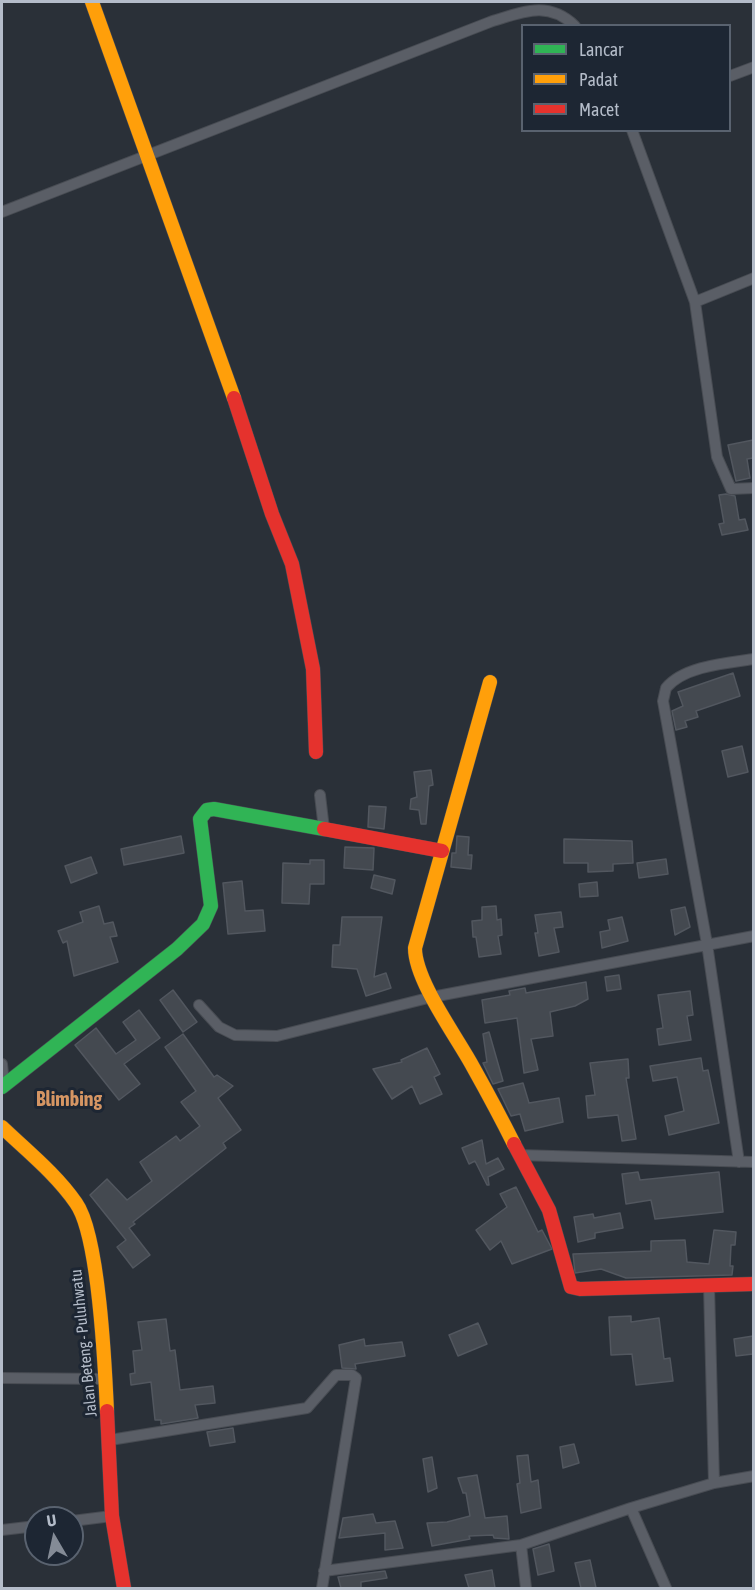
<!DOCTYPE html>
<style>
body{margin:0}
#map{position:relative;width:755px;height:1590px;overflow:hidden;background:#2a3038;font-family:"Asap Condensed",sans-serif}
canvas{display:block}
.frame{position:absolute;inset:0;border:3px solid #b4bcc9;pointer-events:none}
.legend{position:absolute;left:521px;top:24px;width:210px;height:108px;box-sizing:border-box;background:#1d2633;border:2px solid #59626f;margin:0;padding:8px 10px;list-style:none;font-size:18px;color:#b4bcc9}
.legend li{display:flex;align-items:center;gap:12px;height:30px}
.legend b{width:30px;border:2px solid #59626f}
.north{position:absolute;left:24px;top:1506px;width:60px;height:60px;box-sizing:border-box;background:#1d2633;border:2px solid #59626f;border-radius:50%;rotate:351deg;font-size:16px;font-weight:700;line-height:24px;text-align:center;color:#b4bcc9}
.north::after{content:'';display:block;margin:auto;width:21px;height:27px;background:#848b96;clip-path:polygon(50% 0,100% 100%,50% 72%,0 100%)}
</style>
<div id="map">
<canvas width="755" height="1590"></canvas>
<div class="frame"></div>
<ul class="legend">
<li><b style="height:8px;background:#30b455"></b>Lancar</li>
<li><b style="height:8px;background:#ff9f0a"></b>Padat</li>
<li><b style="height:8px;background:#e5322d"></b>Macet</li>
</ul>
<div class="north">U</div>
</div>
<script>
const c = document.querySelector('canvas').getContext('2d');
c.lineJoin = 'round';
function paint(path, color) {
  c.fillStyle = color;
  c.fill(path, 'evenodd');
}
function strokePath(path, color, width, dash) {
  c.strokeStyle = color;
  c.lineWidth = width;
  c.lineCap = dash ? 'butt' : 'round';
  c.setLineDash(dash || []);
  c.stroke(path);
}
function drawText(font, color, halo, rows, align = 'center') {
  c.font = font + ' "Asap Condensed",sans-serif';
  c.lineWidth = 6;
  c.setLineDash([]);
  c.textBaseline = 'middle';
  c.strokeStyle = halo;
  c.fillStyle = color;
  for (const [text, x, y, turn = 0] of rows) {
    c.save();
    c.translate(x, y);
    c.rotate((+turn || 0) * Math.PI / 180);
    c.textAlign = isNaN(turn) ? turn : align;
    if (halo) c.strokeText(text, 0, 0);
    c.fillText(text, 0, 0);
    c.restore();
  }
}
const building = new Path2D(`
 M753,440V458L747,459L750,478L736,481L728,445Z
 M726,494L735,496L739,520L745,519L748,530L722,535L719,524L724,523L719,495Z
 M733,673L740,696L696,711L698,717L685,721L687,727L676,730L672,711L683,706L678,692Z
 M742,746L748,772L728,777L722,751Z
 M431,770L433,785L429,786L426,824H421L419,810L410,809L411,799L417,797L414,772Z
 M369,806L386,807L384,829L368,827Z
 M181,836L184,853L124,865L121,849Z
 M457,836L469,837L468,855H472L471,869L451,867L452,853H456Z
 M564,839L632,841L633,863L613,864V871L588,872V863H564Z
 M345,847L374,848L373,870L344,868Z
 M91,857L97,873L71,883L65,866Z
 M666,859L668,874L639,878L637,863Z
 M310,860H324V884H310L309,904L282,903L283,863L310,864Z
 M374,875L395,880L392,894L371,888Z
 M242,881L245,911L263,910L265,931L228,934L223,883Z
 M597,882L598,896L580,897L579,884Z
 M99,906L104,924L113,922L117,936L110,937L118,962L74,976L67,941L63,943L58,931L83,922L80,912Z
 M496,906L497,920L501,919L502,935L498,936L501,954L479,957L476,937H473L472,921L482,920V907Z
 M685,907L690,927L675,935L671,910Z
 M561,912L563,927L554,928L559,952L539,956L535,933H538L535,915Z
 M342,917H382L374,977L386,973L391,988L366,996L357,969L332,967L333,945H340Z
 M622,917L628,941L602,948L600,932L610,930L608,920Z
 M619,975L621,989L607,991L605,977Z
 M586,982L588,999L575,1006L550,1012L553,1036L531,1039L538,1070L524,1073L517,1018L485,1023L482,1000L510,995L509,991L525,988L526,993Z
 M173,990L197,1022L183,1032L160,1000Z
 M690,991L693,1015L687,1016L691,1040L659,1045L657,1029L663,1028L658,995Z
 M139,1010L160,1038L124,1064L140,1084L119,1100L75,1045L96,1028L116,1054L136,1040L123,1022Z
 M489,1032L503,1081L493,1084L483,1063L487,1062L483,1034Z
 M183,1034L214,1077L217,1075L233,1086L218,1098L241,1130L223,1143L226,1148L133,1222L135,1224L129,1228L150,1255L133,1268L117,1247L126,1240L90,1195L107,1179L127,1200L152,1181L140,1162L176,1136L180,1141L200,1126L181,1102L196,1091L165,1047Z
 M427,1048L440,1074L434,1077L442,1094L420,1104L412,1086L392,1099L373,1069L402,1062L401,1060Z
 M701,1058L703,1071L708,1070L719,1123L669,1135L665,1116L684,1111L677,1077L653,1081L650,1066Z
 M628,1059L629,1078H626L636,1139L622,1141L618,1115L588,1118L586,1096L595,1095L590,1063Z
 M523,1083L529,1103L559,1098L563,1122L525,1131L520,1114L511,1116L498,1089Z
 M482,1140L486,1164L498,1158L504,1169L488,1177L489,1185H487L475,1161L469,1164L462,1148Z
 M638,1172L640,1180L719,1172L723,1212L655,1219L651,1200L626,1204L622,1174Z
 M516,1187L538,1232L542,1230L552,1249L512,1264L501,1241L490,1250L476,1230L507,1207L500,1194Z
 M620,1213L623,1228L595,1233V1238L578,1242L574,1217L593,1214L594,1218Z
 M714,1230L736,1232L735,1245H731L730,1266H733L732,1275L626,1278L601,1269L575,1273L573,1254L651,1251V1241L685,1240L687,1262L709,1264Z
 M631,1316V1322L659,1318L664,1359L670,1358L673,1381L636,1385L632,1354L611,1355L609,1317Z
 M166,1319L170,1351L175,1350L180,1390L213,1386L215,1403L195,1405L198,1418L161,1424V1420H155L151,1382L131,1385L130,1374L135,1373L133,1351L142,1350L138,1322Z
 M478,1323L487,1344L458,1356L449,1335Z
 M753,1336V1354L736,1356L734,1339Z
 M364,1339L365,1346L402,1342L405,1356L355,1364L356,1369L342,1368L339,1345Z
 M233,1428L235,1442L210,1446L207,1432Z
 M574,1444L579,1463L563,1468L560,1447Z
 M528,1455L531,1482L538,1480L541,1508L521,1513L517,1484L520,1483L517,1456Z
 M432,1457L437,1488L428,1492L423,1459Z
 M477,1475L485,1518L507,1516L509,1539L494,1538L493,1535L469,1536L470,1539L432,1546L427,1523L447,1522L470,1516L466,1493H463L458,1478Z
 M373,1514L376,1523L395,1521L403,1548L385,1550V1533L339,1538L343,1518Z
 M549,1544L554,1571L538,1575L533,1549Z
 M590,1560L596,1588H581L575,1563Z
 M492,1570L495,1588H469L465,1575Z
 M385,1571L387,1578L361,1582V1588H341L338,1577Z`);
paint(building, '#444950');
strokePath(building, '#52575f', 1.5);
const street = new Path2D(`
 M730,76L754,67
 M632,130L695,302L717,457L731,489L754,488
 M2,212L490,22C523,12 548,0 575,26
 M695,302L754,278
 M320,795L324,829
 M199,1005L219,1027L235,1035L277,1036L432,997L754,936
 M2,1064L4,1084
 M519,1155L754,1162
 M739,1162L707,944L663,701L666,688C684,666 727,663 754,659
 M709,1286L714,1483
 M2,1378L106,1379
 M110,1440L307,1408L336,1375H352L356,1378L322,1588
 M631,1508L666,1588
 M72,1521L112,1516
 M2,1530L36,1526
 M521,1545L526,1588
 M324,1571L521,1545L631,1508L714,1483L754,1476`);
const fast = new Path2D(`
 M2,1087L177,949L203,924L211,906L200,819L207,810L214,809L324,829`);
const slow = new Path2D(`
 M92,2L234,398
 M490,682L415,948C415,981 457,1037 473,1067C487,1092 501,1118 514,1144
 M2,1127C27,1151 56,1174 76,1203C99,1235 105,1367 107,1411`);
const jam = new Path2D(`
 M234,398L272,514L292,564L313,669L316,752
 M324,829L442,851
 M514,1144L549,1210L571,1287L580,1289L754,1284
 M107,1411L112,1516L124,1588`);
strokePath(street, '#484c53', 12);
strokePath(fast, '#484c53', 15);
strokePath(slow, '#484c53', 15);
strokePath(jam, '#484c53', 15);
strokePath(street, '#5a5e66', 10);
strokePath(fast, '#30b455', 14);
strokePath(slow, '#ff9f0a', 14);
strokePath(jam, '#e5322d', 14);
drawText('16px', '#b4bcc9', '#1d2633', [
 ["Jalan Beteng - Puluhwatu",84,1343,-96]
]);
drawText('bold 20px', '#d59563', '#1d2633', [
 ["Blimbing",69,1100]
]);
</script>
